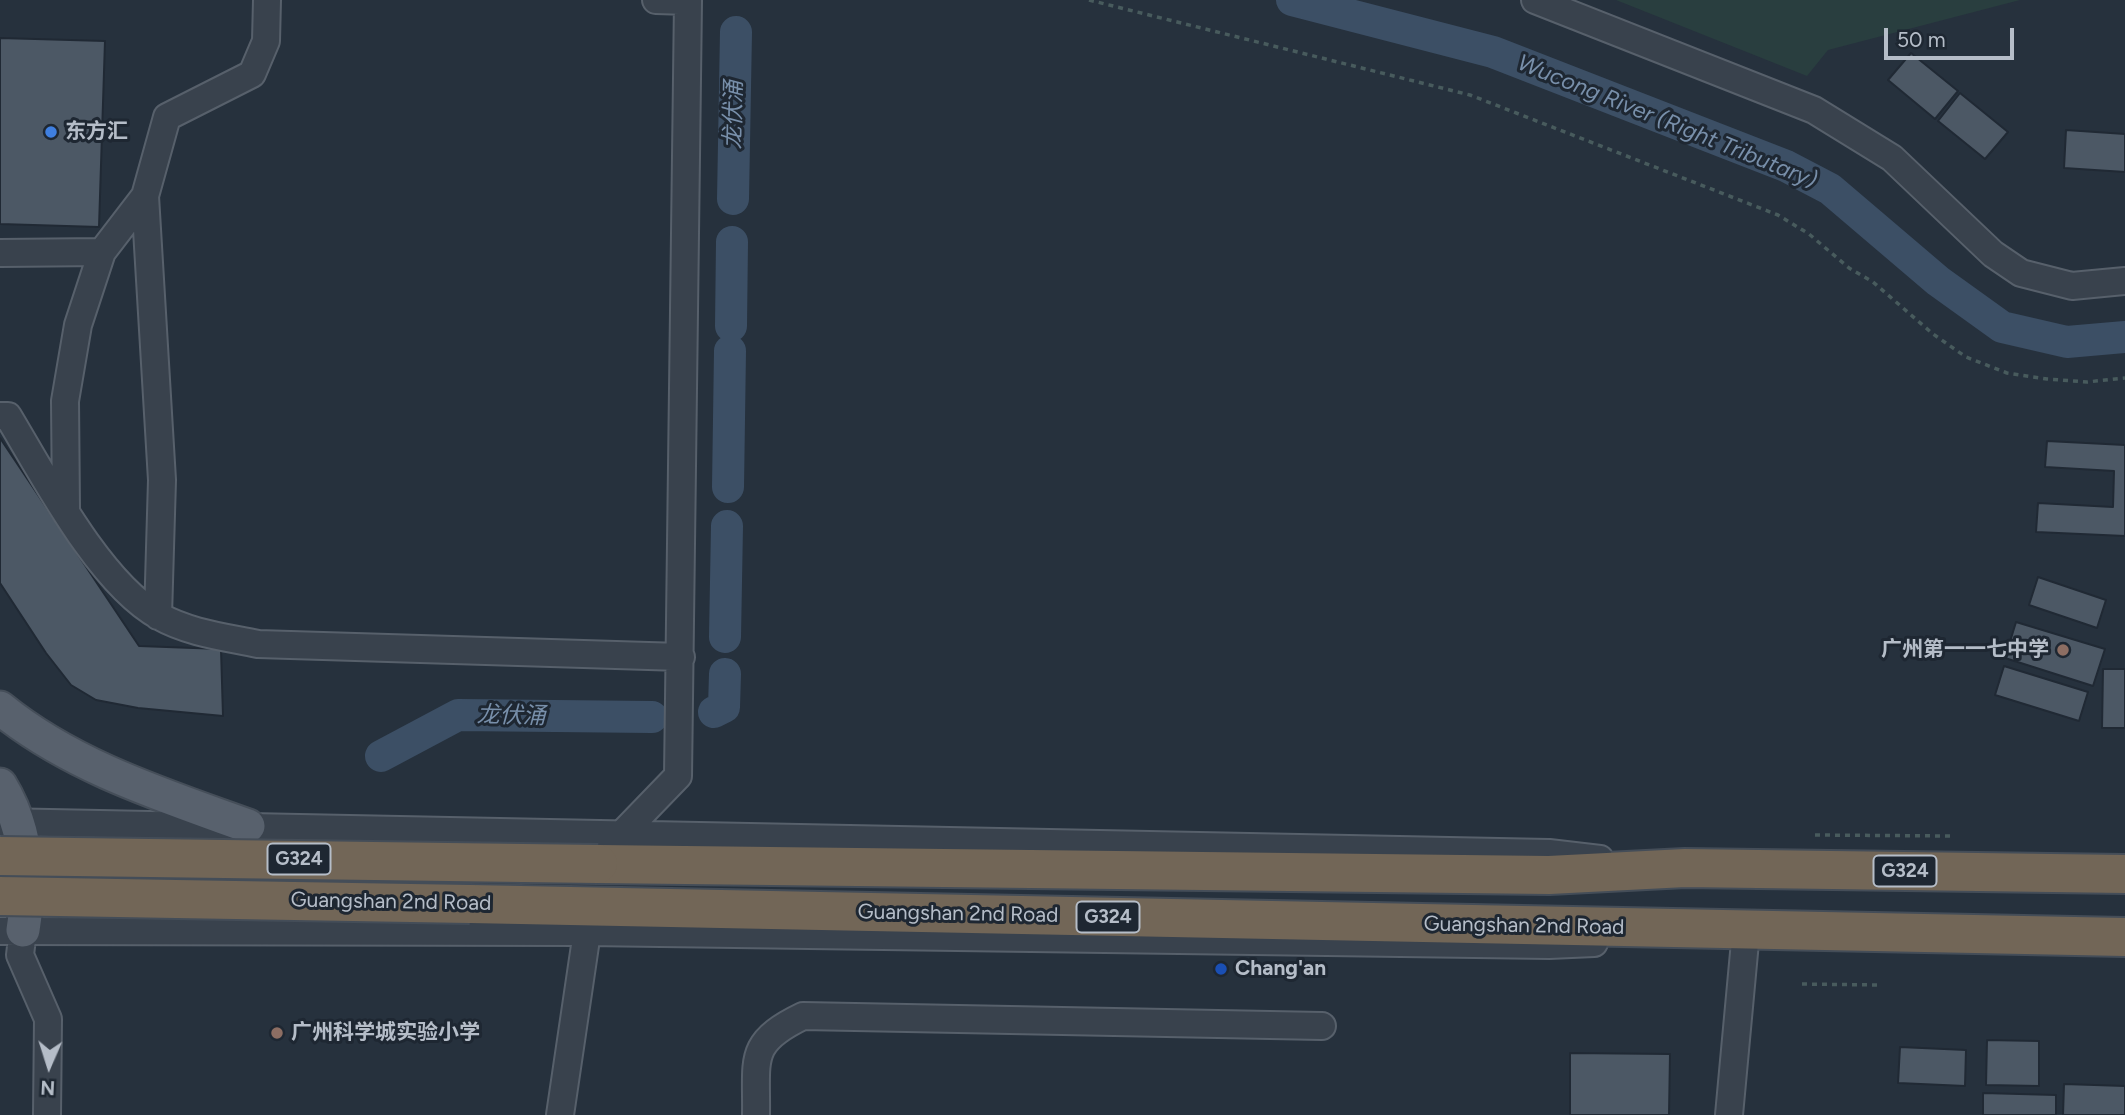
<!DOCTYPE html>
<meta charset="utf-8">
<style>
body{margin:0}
#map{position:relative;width:2125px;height:1115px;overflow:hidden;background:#26313d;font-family:Figtree,sans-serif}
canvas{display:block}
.north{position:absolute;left:14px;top:1031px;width:70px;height:70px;-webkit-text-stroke:5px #1e2732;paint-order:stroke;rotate:183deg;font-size:19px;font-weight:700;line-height:28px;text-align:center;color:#b5bdc8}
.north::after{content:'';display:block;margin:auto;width:24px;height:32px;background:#b5bdc8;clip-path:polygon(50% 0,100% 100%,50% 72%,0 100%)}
.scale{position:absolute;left:1884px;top:28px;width:130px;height:32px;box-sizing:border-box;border:4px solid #b5bdc8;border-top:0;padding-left:9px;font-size:21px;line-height:24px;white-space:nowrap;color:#b5bdc8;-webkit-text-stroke:5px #1e2732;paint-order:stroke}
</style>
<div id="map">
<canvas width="2125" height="1115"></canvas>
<div class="north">N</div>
<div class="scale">50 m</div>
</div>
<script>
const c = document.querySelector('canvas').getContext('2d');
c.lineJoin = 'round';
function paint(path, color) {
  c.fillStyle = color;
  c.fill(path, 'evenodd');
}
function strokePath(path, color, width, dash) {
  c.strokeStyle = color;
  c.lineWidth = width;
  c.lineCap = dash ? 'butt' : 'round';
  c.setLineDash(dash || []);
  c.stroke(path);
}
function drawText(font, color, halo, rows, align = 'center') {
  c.font = font + ' Figtree,"Noto Sans SC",sans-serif';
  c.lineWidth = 6;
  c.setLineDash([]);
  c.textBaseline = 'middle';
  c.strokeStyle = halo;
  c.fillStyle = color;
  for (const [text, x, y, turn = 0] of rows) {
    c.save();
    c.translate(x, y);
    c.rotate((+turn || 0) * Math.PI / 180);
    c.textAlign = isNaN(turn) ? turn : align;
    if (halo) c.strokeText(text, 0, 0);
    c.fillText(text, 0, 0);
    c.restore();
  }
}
paint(new Path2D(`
 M1616,0H2020L1828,50L1807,76Z`), '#293e3f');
strokePath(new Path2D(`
 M1292,0L1493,52L1786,166L1830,189L1938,281L2002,327L2067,342L2125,337
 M733,199L736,32
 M731,326L732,242
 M728,487L730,351
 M725,637L727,526
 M714,712L724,707L725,674
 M381,756L458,715L652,717`), '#3c4f65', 32);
const building = new Path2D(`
 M0,38L105,41L99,227L0,224Z
 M1911,53L1958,91L1935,119L1888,80Z
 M1960,93L2008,132L1985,159L1938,121Z
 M2066,130L2125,134V172L2064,168Z
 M0,438L139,646L221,649L223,716L138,708L96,700L71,685L46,653L0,583Z
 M2047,441L2125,445V536L2036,532L2038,503L2113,507L2114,471L2045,467Z
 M2038,577L2106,600L2097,628L2029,605Z
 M2016,622L2105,649L2093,686L2005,658Z
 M2004,666L2088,692L2079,721L1995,695Z
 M2103,669H2125V728H2102Z
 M1987,1040L2039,1041V1086L1986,1085Z
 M1900,1047L1966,1050L1965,1086L1898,1083Z
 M1570,1053L1670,1054L1669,1115H1570Z
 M2064,1084L2125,1086V1115H2063Z
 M1983,1093L2056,1095V1115H1983Z`);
paint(building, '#4c5865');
strokePath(building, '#202934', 2);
const minor = new Path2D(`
 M1535,0L1814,110L1892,158L1993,254L2021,273L2072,286L2125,281
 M0,253L102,252
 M0,416H8C43,474 100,584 159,616C189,633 225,637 258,644L681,657
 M66,509L65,401L78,325L102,252L145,196
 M158,616L162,480L145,196L167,117L252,74L266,41L267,0
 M0,822L1549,853L1600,859
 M621,835L678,776L688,1L656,0
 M23,930L20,955L48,1019L47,1115
 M0,931L587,932L1549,945L1594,943
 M560,1115L587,932
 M756,1115C757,1059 747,1043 803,1016L1322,1026
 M1729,1115L1746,931H1730`);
const major = new Path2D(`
 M0,708C71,766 162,795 248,826
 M0,785C27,829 31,880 23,930`);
const highway = new Path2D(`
 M598,864L1549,875L1685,868L2125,874
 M470,904L2125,937`);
strokePath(minor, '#57606b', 30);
strokePath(major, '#454e59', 37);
strokePath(highway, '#444d58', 42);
strokePath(new Path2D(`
 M1089,0L1470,95L1778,215L1809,234L1849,268L1873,282L1933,334L1966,357L2007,373L2047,379L2087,382L2125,378
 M1815,835L1952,836
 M1802,984L1878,985`), '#485b5d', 3.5, [5, 5]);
strokePath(minor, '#39424d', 26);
strokePath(major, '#58616d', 33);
strokePath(highway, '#726657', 38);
const highwayBridge = new Path2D(`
 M0,856L598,864
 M0,896L470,904`);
strokePath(highwayBridge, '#444d58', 42, []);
strokePath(highwayBridge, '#726657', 38);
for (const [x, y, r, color] of [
 [51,132,7,"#3f7fe0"],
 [2063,650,7,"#8d6e63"],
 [1221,969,7,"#1a4fb4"],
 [277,1033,7,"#8d6e63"]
]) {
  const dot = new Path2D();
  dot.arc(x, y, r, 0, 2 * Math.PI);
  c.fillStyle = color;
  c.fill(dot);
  strokePath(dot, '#1e2732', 2.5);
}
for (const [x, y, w] of [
 [299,859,63],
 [1905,871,63],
 [1108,917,63]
]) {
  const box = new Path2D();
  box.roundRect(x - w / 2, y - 15.5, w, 31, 5);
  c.fillStyle = '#1e2732';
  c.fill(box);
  strokePath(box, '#b5bdc8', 2);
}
drawText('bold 19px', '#b5bdc8', null, [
 ["G324",299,859],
 ["G324",1905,871],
 ["G324",1108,917]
]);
drawText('bold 21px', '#b5bdc8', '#1e2732', [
 ["东方汇",65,132],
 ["广州第一一七中学",2049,650,"right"],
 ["Chang'an",1235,969],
 ["广州科学城实验小学",291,1033]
], 'left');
drawText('21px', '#b5bdc8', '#1e2732', [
 ["Guangshan 2nd Road",391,902,1],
 ["Guangshan 2nd Road",958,914,1],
 ["Guangshan 2nd Road",1524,926,1]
]);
drawText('italic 23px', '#788faa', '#1e2732', [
 ["龙伏涌",734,115,-89],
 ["Wucong River (Right Tributary)",1667,122,22],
 ["龙伏涌",511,716,1]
]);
</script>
